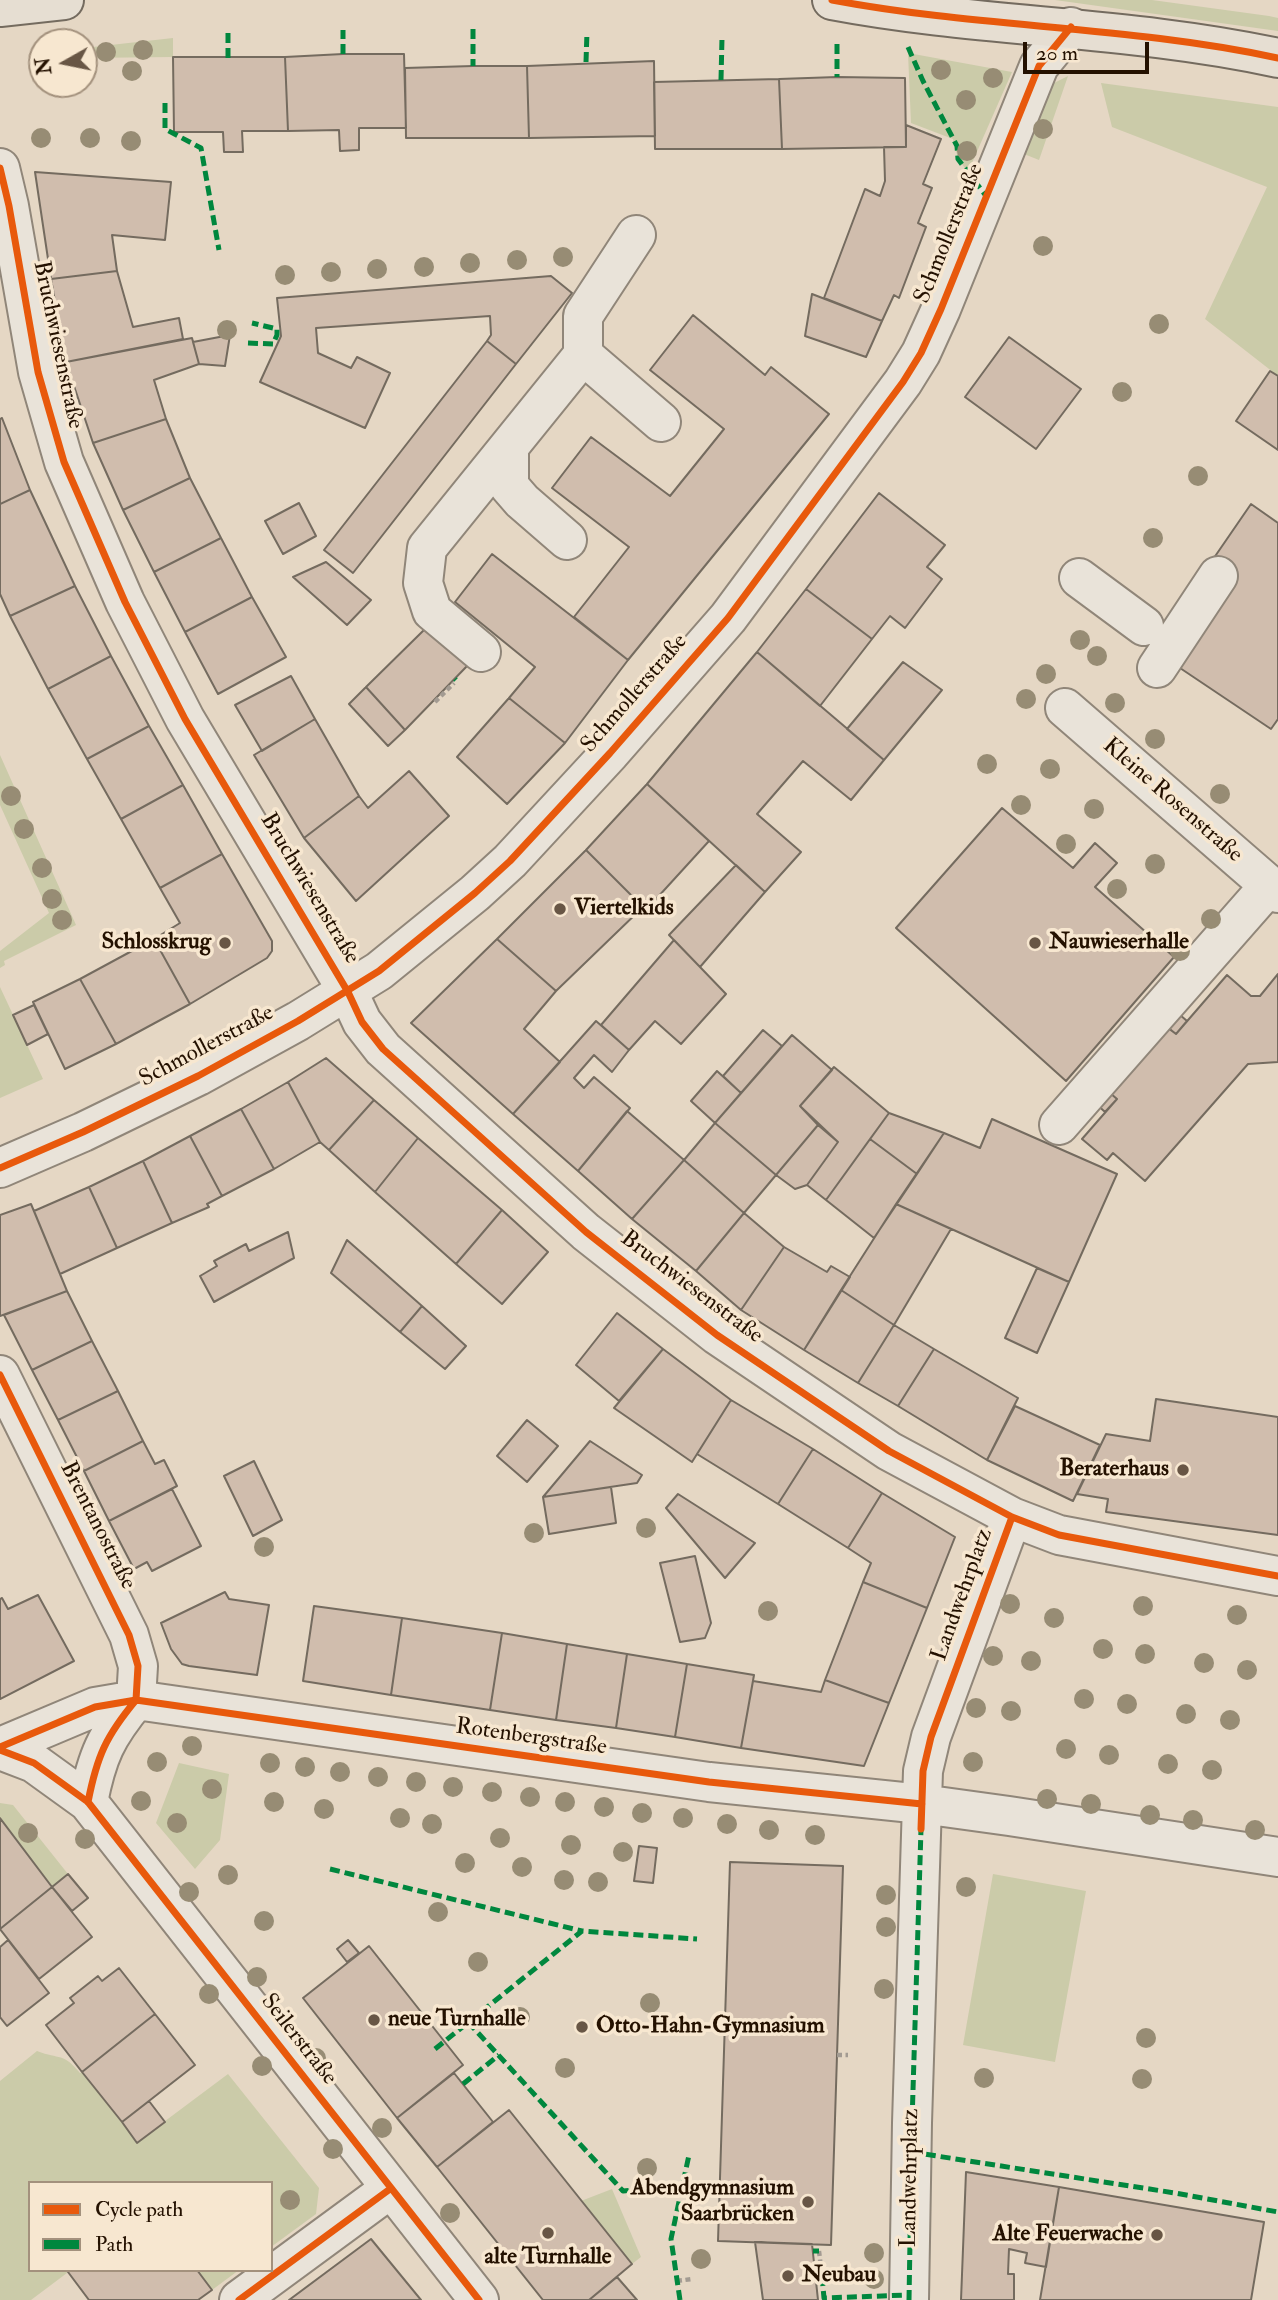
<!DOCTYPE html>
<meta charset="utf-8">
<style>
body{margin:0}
#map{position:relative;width:1278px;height:2300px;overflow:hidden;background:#e5d7c4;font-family:"IM FELL Double Pica",serif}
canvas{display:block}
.legend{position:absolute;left:28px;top:2181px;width:245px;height:91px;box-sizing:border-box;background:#f7e7d0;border:2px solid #a3917d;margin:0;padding:9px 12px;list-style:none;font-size:21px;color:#241100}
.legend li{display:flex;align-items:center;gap:14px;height:35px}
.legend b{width:35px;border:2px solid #a3917d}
.north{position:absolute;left:28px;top:28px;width:70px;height:70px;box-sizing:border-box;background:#f7e7d0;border:2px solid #a3917d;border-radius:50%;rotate:261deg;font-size:19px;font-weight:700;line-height:28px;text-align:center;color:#241100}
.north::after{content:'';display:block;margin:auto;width:24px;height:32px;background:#685645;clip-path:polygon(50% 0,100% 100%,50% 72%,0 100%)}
.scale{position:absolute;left:1023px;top:42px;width:126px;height:32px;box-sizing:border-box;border:4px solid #241100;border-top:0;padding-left:9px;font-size:21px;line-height:24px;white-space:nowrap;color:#241100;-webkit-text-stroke:5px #f7e7d0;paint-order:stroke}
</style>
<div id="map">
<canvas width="1278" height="2300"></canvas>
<ul class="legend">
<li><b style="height:9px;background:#e8590c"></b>Cycle path</li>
<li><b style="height:9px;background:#00873e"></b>Path</li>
</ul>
<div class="north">N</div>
<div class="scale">20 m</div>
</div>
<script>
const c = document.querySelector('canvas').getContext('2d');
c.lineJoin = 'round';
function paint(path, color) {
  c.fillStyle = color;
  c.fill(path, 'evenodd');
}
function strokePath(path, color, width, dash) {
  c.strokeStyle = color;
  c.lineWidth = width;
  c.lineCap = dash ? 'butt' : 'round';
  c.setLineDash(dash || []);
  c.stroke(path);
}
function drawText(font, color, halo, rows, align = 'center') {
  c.font = font + ' "IM FELL Double Pica",serif';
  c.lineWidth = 7;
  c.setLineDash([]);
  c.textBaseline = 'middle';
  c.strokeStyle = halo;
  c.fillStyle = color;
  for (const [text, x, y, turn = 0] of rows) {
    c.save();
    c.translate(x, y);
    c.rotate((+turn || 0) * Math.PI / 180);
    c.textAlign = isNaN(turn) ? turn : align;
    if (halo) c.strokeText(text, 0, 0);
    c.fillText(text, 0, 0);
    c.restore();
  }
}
paint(new Path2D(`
 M1055,0H1152L1269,16L1278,18V31Z
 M173,38V57L84,58V48Z
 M908,53L1012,72L968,172L958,159L953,139L911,123Z
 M1068,76L1039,160L1024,154L1046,93L1054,83Z
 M1101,83L1278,107V376L1205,319L1267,187L1112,127Z
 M0,755L76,925L4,961L5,965L0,968V951L49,913L0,805Z
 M0,987L43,1079L0,1098Z
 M179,1763L229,1774L220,1840L195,1869L156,1823Z
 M0,1803L13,1805L68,1874L52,1887L0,1818Z
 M993,1874L1086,1891L1055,2062L963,2045Z
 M37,2051C60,2060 63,2052 80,2073L82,2072L137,2142L228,2074L319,2188L316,2214L271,2247V2183H30V2270H71L31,2300H0V2081Z
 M612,2189L641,2257L632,2264L581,2201Z
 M197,2270H239L212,2290Z`), '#cbcba9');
const building = new Path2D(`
 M343,54H404L406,128H359V150L340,151L339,130L288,131L285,57Z
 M173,57H285L288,131H242L243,152H224L223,132H174Z
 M654,61L655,136L529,138L527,66Z
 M473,66H527L529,138H406L405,68Z
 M837,77L905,78L906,147L782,149L779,79Z
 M779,79L782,149H655L654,82Z
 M906,125L941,139L923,184L932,188L918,223L926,227L899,298L894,295L882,321L824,298L865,189L880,196L885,181L884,147H906Z
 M35,172L171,182L165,240L112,235L117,271L51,279Z
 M117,271L133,327L179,318L183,339L66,362L51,279Z
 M551,276L572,293L516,364L487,341L491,335L490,316L316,328L318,353L351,368L357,357L390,373L365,428L260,382L281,336L277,298Z
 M812,294L882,321L866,357L805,336Z
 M693,315L765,375L771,367L829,414L628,660L574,617L629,547L552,488L591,437L670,496L724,429L650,370Z
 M230,335L225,366L199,364L193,342Z
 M1009,337L1081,389L1036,449L965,397Z
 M192,338L199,364L154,380L166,419L93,443L66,362Z
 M487,341L516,364L353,573L324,550Z
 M1270,371L1278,376V450L1236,421Z
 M2,418L30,490L0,504V419Z
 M166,419L190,478L123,510L93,443Z
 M190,478L221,538L154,572L123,510Z
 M30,490L75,586L10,616L0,594V504Z
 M879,493L945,545L927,567L942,579L905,628L890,616L872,639L806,589Z
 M299,503L316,536L283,554L265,521Z
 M1251,504L1278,523V719L1271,729L1177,666L1207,568Z
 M221,538L252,597L185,632L154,572Z
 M492,554L628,660L565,743L509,698L535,667L455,602Z
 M326,562L371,600L347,625L293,577Z
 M75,586L111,656L48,689L10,616Z
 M806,589L872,639L820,706L757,652Z
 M252,597L286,657L218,694L185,632Z
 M426,628L468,665L405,730L366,687Z
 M757,652L884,760L851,800L803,761L757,814L801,852L765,892L647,784Z
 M111,656L149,726L87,759L48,689Z
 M903,662L942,690L884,760L847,729Z
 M291,676L315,719L262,751L235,705Z
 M366,687L405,730L388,746L349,704Z
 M509,698L565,743L507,804L457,757Z
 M315,719L359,796L304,838L254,755Z
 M149,726L183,785L121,819L87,759Z
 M409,771L449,816L356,901L304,838L359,796L368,808Z
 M647,784L709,841L646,910L586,850Z
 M183,785L222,854L160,888L121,819Z
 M1002,808L1073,868L1095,843L1117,863L1095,887L1174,957L1066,1081L896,928Z
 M586,850L643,907L556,991L497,939Z
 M222,854L272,941V951L267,958L190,1004L154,939L180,923L160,888Z
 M736,865L765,892L700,967L669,935Z
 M154,939L190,1004L116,1044L80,979Z
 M497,939L556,991L524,1029L560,1062L513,1114L411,1023Z
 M674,940L726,994L681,1044L655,1021L629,1050L601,1025Z
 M1278,974V1062L1248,1064L1145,1181L1113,1153L1107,1160L1082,1139L1117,1099L1110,1093L1166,1026L1176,1034L1227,975L1251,996H1260Z
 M80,979L116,1044L65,1069L33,1002Z
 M34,1005L48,1034L27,1045L13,1015Z
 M1172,1008L1187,1021L1176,1034L1160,1022Z
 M596,1021L629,1050L612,1072L594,1055L574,1078L584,1088L594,1077L630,1108L578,1171L513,1114Z
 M763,1030L782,1046L741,1093L723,1076Z
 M792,1035L832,1070L800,1106L818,1125L776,1175L715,1123Z
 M326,1058L374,1100L329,1150L320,1142L288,1082Z
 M834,1067L889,1113L826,1200L807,1185L838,1142L800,1106Z
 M717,1071L741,1093L715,1123L691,1101Z
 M288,1082L320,1142L274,1169L241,1109Z
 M1103,1087L1117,1099L1105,1112L1092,1100Z
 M374,1100L418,1138L375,1192L329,1150Z
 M241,1109L274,1169L222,1196L190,1136Z
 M627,1111L684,1160L632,1219L578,1171Z
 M889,1113L944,1133L917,1174L870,1139Z
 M992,1119L1117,1174L1069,1282L896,1204L944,1133L980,1148Z
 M715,1123L776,1175L744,1213L684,1160Z
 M818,1125L838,1142L807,1185L795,1189L776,1175Z
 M190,1136L222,1196L207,1204L209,1207L172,1223L143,1161Z
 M418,1138L502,1210L456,1264L375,1192Z
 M870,1139L917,1174L874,1238L826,1200Z
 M684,1160L744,1213L696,1271L632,1219Z
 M143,1161L172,1223L117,1248L89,1187Z
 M89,1187L117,1248L60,1274L34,1211Z
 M31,1204L67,1291L0,1316V1215Z
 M896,1204L951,1229L894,1325L841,1290Z
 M502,1210L548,1252L502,1304L456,1264Z
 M744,1213L784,1247L741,1310L696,1271Z
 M288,1232L294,1258L214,1302L200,1276L217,1266L214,1261L246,1244L249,1251Z
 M347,1240L422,1306L400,1332L331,1273Z
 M784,1247L827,1272L831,1266L850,1277L804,1350L741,1310Z
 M1037,1268L1069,1282L1037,1353L1005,1338Z
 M841,1290L894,1325L858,1383L804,1350Z
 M67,1291L92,1341L32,1370L4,1315Z
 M422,1306L466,1346L445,1369L400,1332Z
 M617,1313L663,1349L619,1401L576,1365Z
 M894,1325L934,1349L898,1406L858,1383Z
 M92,1341L118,1391L58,1420L32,1370Z
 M663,1349L731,1400L692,1462L614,1408Z
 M934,1349L1018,1398L987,1460L898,1406Z
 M118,1391L143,1441L84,1471L58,1420Z
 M1156,1399L1278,1417V1535L1106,1512L1108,1499L1077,1494L1106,1434L1150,1441Z
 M731,1400L813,1449L778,1504L697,1454Z
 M1015,1406L1100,1445L1073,1501L987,1460Z
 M527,1420L558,1446L527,1482L497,1456Z
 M143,1441L155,1464L164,1460L177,1486L109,1521L84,1471Z
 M590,1441L642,1475L637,1483L543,1497Z
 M813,1449L882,1493L848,1548L778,1504Z
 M254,1461L282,1520L253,1536L224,1476Z
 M611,1487L616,1523L549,1534L543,1497Z
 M172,1489L201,1546L152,1571L147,1562L134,1569L109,1521Z
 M882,1493L955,1537L927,1608L863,1582L871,1563L848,1548Z
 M678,1494L755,1543L725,1578L666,1508Z
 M695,1556L711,1623L705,1638L680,1642L660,1563Z
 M863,1582L927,1608L889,1703L825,1680Z
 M225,1592L229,1599L269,1605L257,1675L189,1666L182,1664L171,1649L161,1623Z
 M38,1595L74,1661L0,1699V1599L2,1598L8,1609Z
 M314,1606L402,1618L391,1695L303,1681Z
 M402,1618L502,1633L490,1710L391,1695Z
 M502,1633L567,1644L556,1720L490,1710Z
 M567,1644L627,1654L616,1728L556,1720Z
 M627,1654L687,1664L675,1737L616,1728Z
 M687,1664L754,1675L741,1748L675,1737Z
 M825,1680L889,1703L864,1766L741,1748L753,1681L821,1692Z
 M0,1818L52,1887L0,1929Z
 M639,1846L657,1848L653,1883L634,1881Z
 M730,1862L843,1866L831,2245L718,2241Z
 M68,1874L88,1898L72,1911L52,1887Z
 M52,1887L92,1937L39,1979L0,1929Z
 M8,1940L49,1993L7,2026L0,2017V1947Z
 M348,1940L359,1953L347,1962L337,1949Z
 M369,1946L463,2065L397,2118L303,1998Z
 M119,1968L155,2014L82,2072L46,2025L74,2003L70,1998L98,1976L102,1981Z
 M155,2014L195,2065L122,2122L82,2072Z
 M454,2073L493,2122L437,2167L397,2118Z
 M149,2101L165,2122L137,2143L122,2122Z
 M509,2110L632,2264L589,2300H543L437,2167Z
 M966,2172L1059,2187L1046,2267L1025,2263L1027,2253L1009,2249L1008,2274H1014V2300H961Z
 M1059,2187L1264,2222L1251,2300H1040Z
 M371,2239L421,2300H289Z
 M755,2242L812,2244L818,2300H763Z
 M71,2270H197L212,2290L198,2300H89L68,2272Z
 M617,2277L637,2300H589Z`);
paint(building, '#d0bdad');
strokePath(building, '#746b5f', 2);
const minor = new Path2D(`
 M0,168L9,206L38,372L64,462L125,602L185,719L348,992L362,1022L383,1049L586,1232L717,1335L889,1451L1012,1517L1059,1535L1278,1576
 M583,355L661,422
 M509,447V486L522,501L567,540
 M1079,578L1144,626
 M481,652L432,611L423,583L427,548L583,355V316L636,235
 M1157,668L1218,576
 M1065,708L1278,893
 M1059,1125L1269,886
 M0,1168L83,1132L198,1076L298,1021L379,971L475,893L510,861L610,753L728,618L903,382L921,353L941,309L1039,66L1071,27
 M0,1375L129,1635L138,1666L136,1700
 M0,1747L95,1707L136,1700L709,1782L922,1804L1009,1816L1278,1857
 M0,1750L34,1763L88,1802L479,2300
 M88,1802C97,1756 106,1736 136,1700
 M239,2300L390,2189
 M909,2300L912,2123L923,1771L931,1737L1012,1517`);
const major = new Path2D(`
 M832,0C980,28 1131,26 1278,58
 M0,7L64,0`);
strokePath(minor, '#908679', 42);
strokePath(major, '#746b5f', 42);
strokePath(new Path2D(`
 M435,702L454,683
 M837,2055H848
 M819,2251L822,2276
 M677,2281L692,2279`), '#a39b92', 4.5, [5, 3.5]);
strokePath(minor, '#e9e3d9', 38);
strokePath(major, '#e6ded2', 38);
strokePath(new Path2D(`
 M473,29V66
 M837,44V77
 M908,47L923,81L957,146L958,159L986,196
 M343,54V30
 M228,58V32
 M586,62L587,32
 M721,80L722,38
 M165,103V129L201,148L219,250
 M248,343L273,344L277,335V329L252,323
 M455,679L456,680
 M330,1869L582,1931
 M468,2022L623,2191L682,2186
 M435,2049L582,1931L697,1939
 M463,2084L499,2055
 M911,2152L1175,2193L1278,2212
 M813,2251H819
 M822,2276L824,2298L909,2295
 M680,2300L671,2239L689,2155
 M909,2300L912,2123L921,1829`), '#00873e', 5, [10, 5]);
strokePath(new Path2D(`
 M832,0C980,28 1131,26 1278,58
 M0,168L9,206L38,372L64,462L125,602L185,719L348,992L362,1022L383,1049L586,1232L717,1335L889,1451L1012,1517L1059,1535L1278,1576
 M0,1168L83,1132L198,1076L298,1021L379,971L475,893L510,861L610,753L728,618L903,382L921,353L941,309L1039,66L1071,27
 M0,1375L129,1635L138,1666L136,1700
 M0,1747L95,1707L136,1700L709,1782L922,1804
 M0,1750L34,1763L88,1802L479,2300
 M88,1802C97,1756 106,1736 136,1700
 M921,1829L923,1771L931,1737L1012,1517
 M239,2300L390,2189`), '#e8590c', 7);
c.fillStyle = '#978c74';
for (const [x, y] of [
 [143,50],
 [106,52],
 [941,70],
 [132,71],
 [993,78],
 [966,100],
 [1043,129],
 [41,138],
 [90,138],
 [131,141],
 [967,151],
 [1043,246],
 [563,257],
 [517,260],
 [470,263],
 [424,267],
 [377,269],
 [331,272],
 [285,275],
 [1159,324],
 [227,330],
 [1122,392],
 [1198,476],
 [1153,538],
 [1080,640],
 [1097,656],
 [1046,674],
 [1026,699],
 [1115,703],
 [1155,739],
 [987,764],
 [1050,769],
 [1220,794],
 [11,796],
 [1021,805],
 [1094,809],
 [24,829],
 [1066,844],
 [1155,864],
 [42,868],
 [1117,889],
 [52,899],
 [1211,919],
 [62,920],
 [1180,951],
 [646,1528],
 [534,1533],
 [264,1547],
 [1010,1604],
 [1143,1606],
 [768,1611],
 [1237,1615],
 [1054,1618],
 [1103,1649],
 [1145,1654],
 [993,1656],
 [1031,1661],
 [1204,1663],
 [1247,1670],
 [1084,1699],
 [1127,1704],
 [976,1708],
 [1011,1711],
 [1186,1714],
 [1230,1720],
 [192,1746],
 [1066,1749],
 [1109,1755],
 [157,1762],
 [973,1762],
 [270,1763],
 [1168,1764],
 [305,1767],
 [1212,1770],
 [340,1772],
 [378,1777],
 [416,1782],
 [453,1787],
 [212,1789],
 [492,1792],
 [530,1797],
 [1047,1799],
 [141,1801],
 [274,1802],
 [565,1802],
 [1091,1804],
 [604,1807],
 [324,1809],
 [642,1813],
 [1150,1815],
 [400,1818],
 [683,1818],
 [1193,1820],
 [177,1823],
 [432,1824],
 [727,1824],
 [769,1830],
 [1255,1830],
 [28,1833],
 [815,1835],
 [500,1838],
 [85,1839],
 [571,1845],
 [623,1852],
 [465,1863],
 [522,1867],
 [228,1875],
 [564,1880],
 [598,1882],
 [966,1887],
 [189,1892],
 [886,1895],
 [438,1912],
 [264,1921],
 [886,1927],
 [478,1962],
 [257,1977],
 [884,1989],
 [209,1994],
 [650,2003],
 [520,2017],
 [1146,2038],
 [316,2058],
 [262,2066],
 [565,2068],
 [984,2078],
 [1142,2079],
 [382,2128],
 [333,2149],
 [647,2168],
 [290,2200],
 [450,2213],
 [874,2253],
 [701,2259],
 [874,2279]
]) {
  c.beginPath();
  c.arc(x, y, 10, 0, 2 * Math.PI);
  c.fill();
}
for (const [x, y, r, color] of [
 [560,909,7,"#685645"],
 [225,943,7,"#685645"],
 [1035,943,7,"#685645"],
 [1183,1470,7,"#685645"],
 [374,2020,7,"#685645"],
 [582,2027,7,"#685645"],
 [808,2202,7,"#685645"],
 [548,2233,7,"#685645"],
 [1157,2235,7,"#685645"],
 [788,2276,7,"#685645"]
]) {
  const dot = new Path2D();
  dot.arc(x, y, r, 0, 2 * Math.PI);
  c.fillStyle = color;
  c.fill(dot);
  strokePath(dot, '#f7e7d0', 2.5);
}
drawText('23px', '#241100', '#f7e7d0', [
 ["Schmollerstraße",950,234,-68],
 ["Bruchwiesenstraße",57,345,78],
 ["Schmollerstraße",635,694,-49],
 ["Kleine Rosenstraße",1172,801,41],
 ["Bruchwiesenstraße",309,889,59],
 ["Schmollerstraße",207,1047,-28],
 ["Bruchwiesenstraße",691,1288,37],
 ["Brentanostraße",97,1526,63],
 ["Landwehrplatz",963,1595,-70],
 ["Rotenbergstraße",531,1738,8],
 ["Seilerstraße",298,2040,52],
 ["Landwehrplatz",911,2178,-89]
]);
drawText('bold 23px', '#241100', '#f7e7d0', [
 ["Viertelkids",574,909],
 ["Schlosskrug",211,943,"right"],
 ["Nauwieserhalle",1049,943],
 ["Beraterhaus",1169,1470,"right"],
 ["neue Turnhalle",388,2020],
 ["Otto-Hahn-Gymnasium",596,2027],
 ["Abendgymnasium",794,2189,"right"],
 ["Saarbrücken",794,2215,"right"],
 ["Alte Feuerwache",1143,2235,"right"],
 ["alte Turnhalle",548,2258,"center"],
 ["Neubau",802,2276]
], 'left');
</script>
